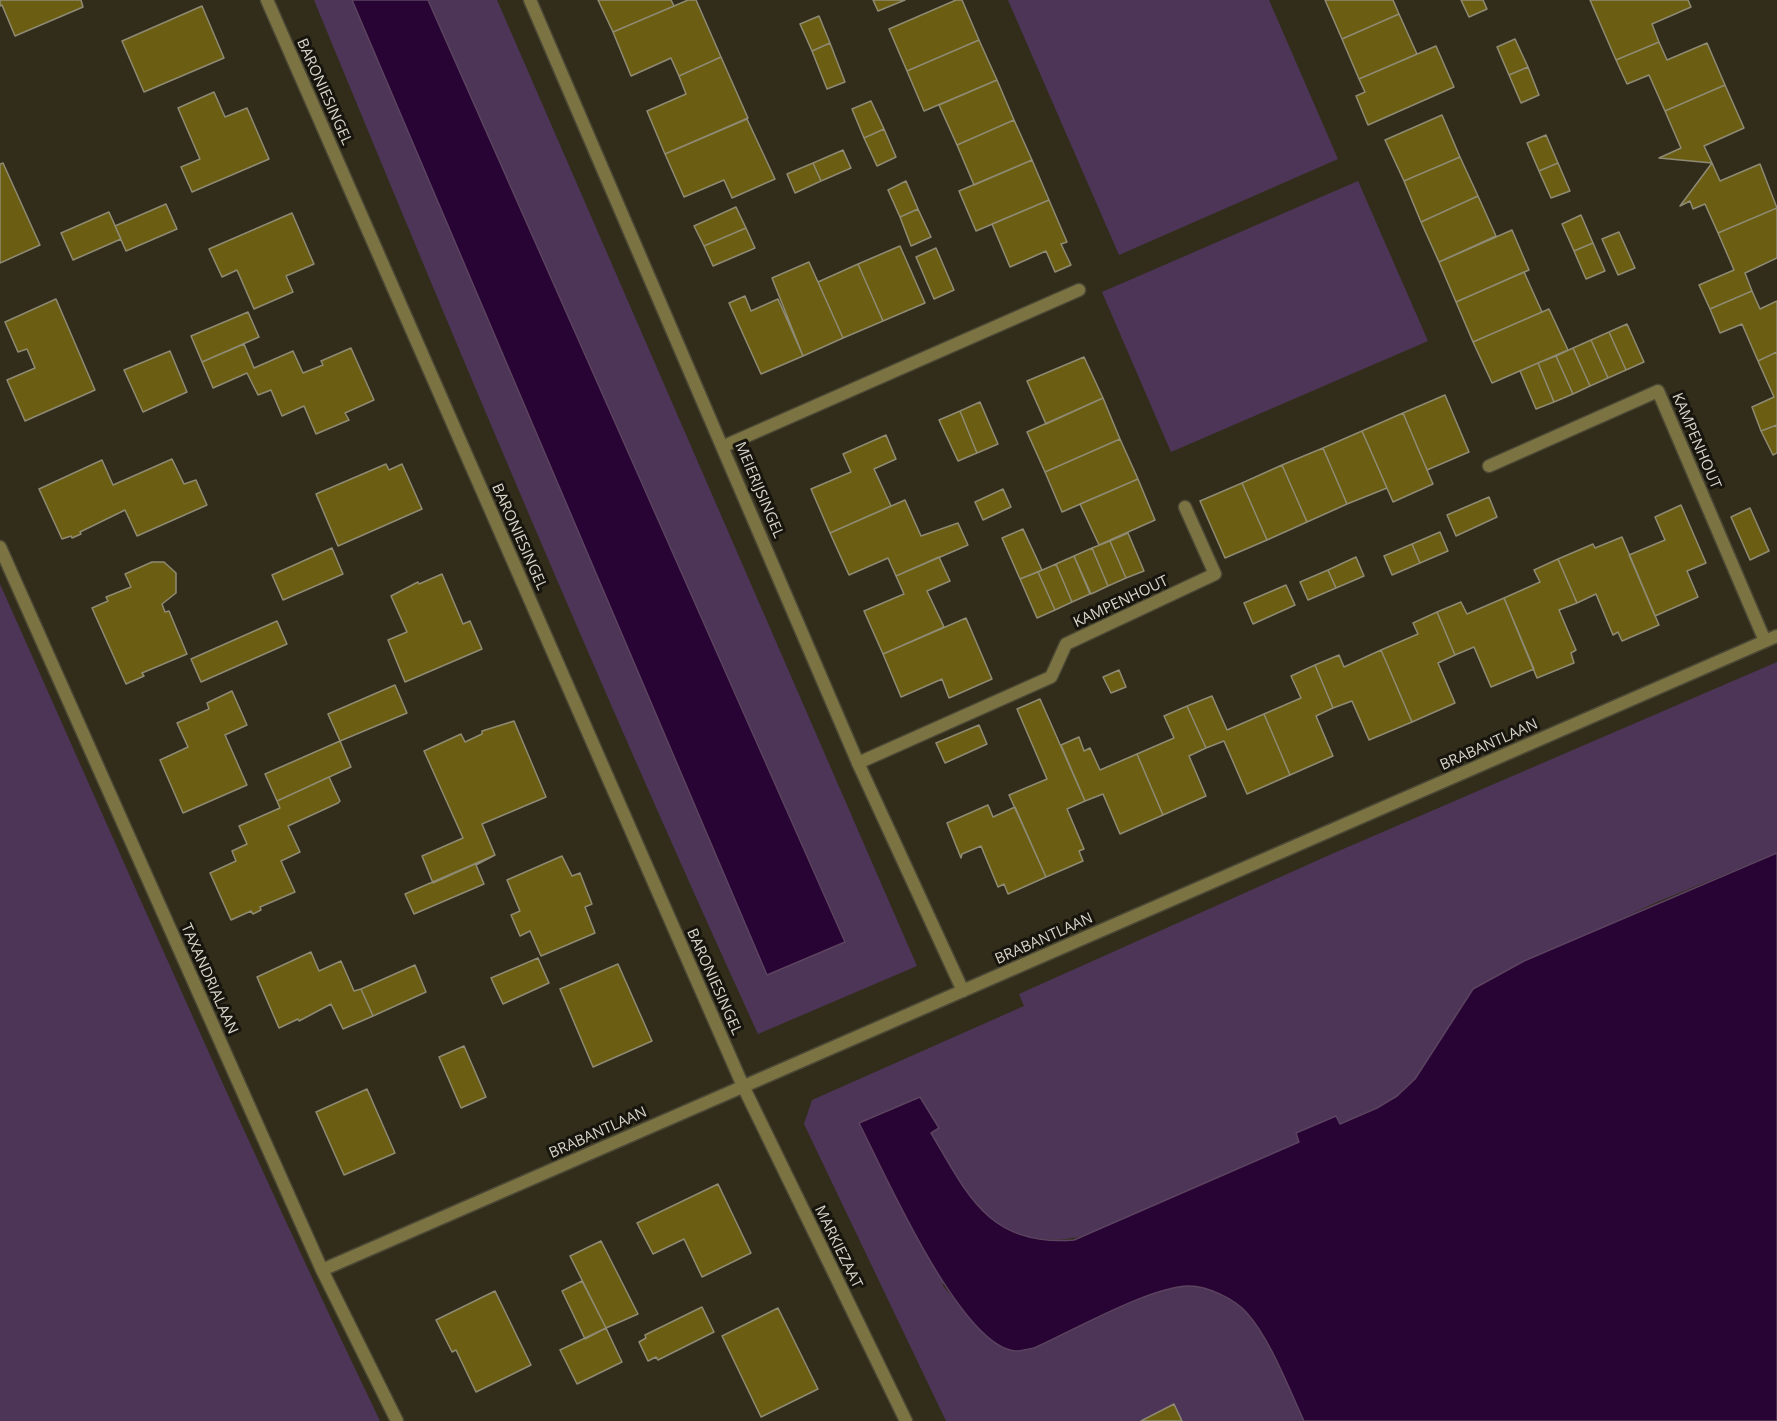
<!DOCTYPE html>
<style>
body{margin:0}
canvas{display:block;background:#312d1a}
</style>
<canvas width="1777" height="1421"></canvas>
<script>
const c = document.querySelector('canvas').getContext('2d');
c.lineJoin = 'round';
function paint(path, color) {
  c.fillStyle = color;
  c.fill(path, 'evenodd');
}
function strokePath(path, color, width, dash) {
  c.strokeStyle = color;
  c.lineWidth = width;
  c.lineCap = dash ? 'butt' : 'round';
  c.setLineDash(dash || []);
  c.stroke(path);
}
function drawText(font, color, halo, rows, align = 'center') {
  c.font = font + ' "Open Sans",sans-serif';
  c.lineWidth = 6;
  c.setLineDash([]);
  c.textBaseline = 'middle';
  c.strokeStyle = halo;
  c.fillStyle = color;
  for (const [text, x, y, turn = 0] of rows) {
    c.save();
    c.translate(x, y);
    c.rotate((+turn || 0) * Math.PI / 180);
    c.textAlign = isNaN(turn) ? turn : align;
    if (halo) c.strokeText(text, 0, 0);
    c.fillText(text, 0, 0);
    c.restore();
  }
}
paint(new Path2D(`
 M314,0H352L767,974L845,941L428,0H497L917,966L758,1034C602,693 457,347 314,0Z
 M1008,0H1269L1338,159L1119,255Z
 M1358,181L1428,341L1171,452L1102,292Z
 M0,584C125,864 247,1145 380,1421H0Z
 M1777,662V853L1657,902L1473,989L1415,1079L1397,1096L1377,1108L1340,1124L1336,1116L1296,1134L1300,1142L1095,1232C1050,1249 996,1238 968,1196C954,1176 943,1154 931,1132L939,1128L920,1097L943,1286L986,1336L1015,1351L1034,1348C1072,1331 1151,1286 1189,1286C1208,1286 1234,1299 1246,1312C1269,1338 1289,1389 1304,1421H946L804,1124L812,1100L1024,1006L1019,994L1334,853Z`), '#4d3557');
const water = new Path2D(`
 M352,0H428L845,942L767,975Z
 M1777,853V1421H1304C1289,1389 1270,1338 1246,1312C1234,1299 1208,1286 1189,1286C1151,1286 1072,1331 1034,1348C1028,1349 1021,1351 1015,1351C960,1346 883,1170 859,1123L920,1097L939,1128L931,1133C968,1196 990,1247 1074,1240L1299,1142L1296,1133L1336,1116L1340,1124L1377,1108L1397,1096L1415,1079L1473,989L1524,961Z`);
paint(water, '#270433');
strokePath(water, '#5c4360', 1.5);
const building = new Path2D(`
 M0,0H81L83,7L15,36L2,5L0,6Z
 M598,0H671L674,6L613,32Z
 M688,0H696L721,57L679,76L671,58L631,76L613,32Z
 M873,0H905L878,11Z
 M956,0H962L979,40L907,71L889,29Z
 M1325,0H1393L1399,14L1342,39Z
 M1461,0H1483L1487,9L1469,17Z
 M1590,0H1688L1691,7L1652,24L1659,42L1616,60Z
 M202,6L224,58L144,92L122,41Z
 M1399,14L1417,54L1359,79L1342,39Z
 M819,16L830,43L812,51L800,24Z
 M1515,39L1528,67L1509,75L1497,47Z
 M979,40L997,80L924,111L907,71Z
 M1659,42L1667,60L1707,43L1725,85L1665,111L1649,75L1627,84L1616,60Z
 M830,43L845,82L827,89L812,51Z
 M1436,46L1454,87L1368,125L1356,96L1365,92L1359,79Z
 M721,57L748,118L665,154L647,111L686,94L679,76Z
 M1528,67L1539,95L1521,103L1509,75Z
 M997,80L1014,120L957,145L939,105Z
 M1725,85L1744,128L1704,146L1712,163L1659,158L1681,148L1665,111Z
 M214,92L225,117L247,108L269,159L192,192L181,167L200,159L178,108Z
 M871,101L884,129L864,138L852,109Z
 M1442,115L1460,157L1404,181L1385,140Z
 M747,119L775,179L732,198L724,180L684,197L665,154Z
 M1014,120L1032,160L974,185L957,145Z
 M884,129L896,157L877,166L864,138Z
 M1546,135L1558,163L1539,171L1527,143Z
 M843,150L851,168L821,181L813,163Z
 M1460,157L1478,196L1421,222L1404,181Z
 M1032,160L1049,200L976,231L959,191Z
 M3,163L40,245L0,263V164Z
 M813,163L821,181L795,193L787,174Z
 M1558,163L1570,191L1551,198L1539,171Z
 M1712,163L1720,181L1760,164L1777,208L1718,233L1705,204L1693,209L1690,201L1680,206Z
 M906,181L918,209L900,217L888,190Z
 M1478,196L1496,236L1439,262L1421,222Z
 M1049,200L1067,242L1061,244L1071,265L1055,272L1046,251L1010,267L992,224Z
 M166,204L177,229L126,251L115,226Z
 M736,207L746,228L704,246L694,226Z
 M1777,208V258L1745,273L1752,291L1710,309L1699,285L1734,270L1718,233Z
 M918,209L931,237L911,246L900,217Z
 M109,212L121,239L73,260L61,233Z
 M292,213L314,264L286,276L293,292L254,309L237,270L222,277L209,249Z
 M1581,215L1593,243L1574,251L1562,224Z
 M746,228L755,248L713,266L704,246Z
 M1512,230L1529,270L1456,302L1439,262Z
 M1619,232L1635,268L1618,275L1602,239Z
 M1593,243L1605,271L1586,279L1574,251Z
 M900,246L925,303L883,321L858,264Z
 M936,248L954,290L934,299L916,257Z
 M809,262L843,338L803,356L772,278Z
 M858,264L883,321L843,338L818,282Z
 M1524,272L1542,312L1473,342L1456,302Z
 M1752,291L1760,309L1777,301V352L1758,361L1742,324L1720,333L1710,309Z
 M745,296L751,311L778,299L803,356L761,374L729,303Z
 M56,299L95,390L25,421L7,380L35,368L27,349L18,352L5,322Z
 M1549,309L1568,350L1492,383L1473,342Z
 M248,312L259,337L202,362L191,336Z
 M1627,324L1644,362L1626,370L1609,332Z
 M1609,332L1626,370L1608,378L1591,340Z
 M1591,340L1608,378L1590,386L1573,348Z
 M244,344L254,368L293,351L303,373L323,365L321,361L351,348L374,400L345,413L349,420L316,434L304,406L282,416L271,390L258,395L247,373L213,388L202,362Z
 M1573,348L1590,386L1573,394L1556,356Z
 M170,351L187,392L143,412L124,370Z
 M1777,352V425L1761,431L1752,407L1774,397L1758,361Z
 M1556,356L1573,394L1554,402L1538,363Z
 M1084,357L1103,398L1046,424L1027,381Z
 M1538,363L1554,402L1536,409L1520,371Z
 M1445,395L1469,452L1427,470L1403,413Z
 M1103,398L1120,439L1045,472L1027,432Z
 M980,402L998,444L977,453L960,411Z
 M960,411L977,453L958,461L939,420Z
 M1403,413L1433,484L1393,502L1362,431Z
 M1777,425V453L1773,455L1761,431Z
 M1362,431L1387,488L1347,504L1323,448Z
 M886,435L896,459L874,469L891,506L830,533L811,489L851,472L843,454Z
 M1120,439L1138,479L1062,512L1045,472Z
 M1323,448L1347,504L1307,522L1282,465Z
 M172,459L184,484L196,480L207,505L137,536L125,510L80,532L81,534L72,538L71,536L62,539L39,489L102,460L113,485Z
 M386,464L389,470L402,464L422,509L338,546L316,494Z
 M1282,465L1307,522L1267,540L1242,483Z
 M1138,479L1155,520L1099,545L1080,504Z
 M1242,483L1267,540L1225,558L1200,501Z
 M1003,489L1011,507L983,520L975,502Z
 M1489,497L1497,517L1456,536L1447,515Z
 M905,500L921,536L958,523L968,545L896,576L888,558L849,575L830,533Z
 M1681,505L1706,563L1687,571L1698,597L1655,616L1629,555L1665,540L1655,517Z
 M1750,508L1769,551L1750,560L1731,517Z
 M1023,529L1042,570L1020,579L1002,538Z
 M1440,532L1448,551L1420,563L1412,544Z
 M1128,533L1144,571L1126,578L1110,541Z
 M1622,537L1659,625L1622,641L1618,632L1613,635L1596,594L1577,603L1558,559L1593,544L1595,548Z
 M1110,541L1126,578L1108,586L1092,548Z
 M1412,544L1420,563L1392,575L1384,556Z
 M332,548L343,574L283,600L272,575Z
 M1092,548L1108,586L1091,594L1074,556Z
 M1074,556L1090,594L1072,602L1056,564Z
 M939,557L950,581L927,591L944,627L883,654L864,611L904,594L896,576Z
 M1356,557L1364,576L1336,588L1328,570Z
 M1558,559L1577,603L1559,610L1576,650L1571,653L1574,663L1537,678L1504,598L1540,582L1534,570Z
 M152,562H164L176,573V593L162,604L165,612L169,611L187,654L142,673L144,676L126,684L92,608L108,601L106,597L131,587L125,574Z
 M1056,564L1072,602L1055,610L1038,572Z
 M1328,570L1336,588L1308,600L1300,582Z
 M1038,572L1055,610L1037,618L1020,579Z
 M442,574L463,624L470,621L482,649L405,682L388,640L407,632L391,596L418,582L419,584Z
 M1286,585L1295,605L1253,624L1244,603Z
 M1504,598L1534,669L1491,687L1474,647L1455,655L1437,612L1461,602L1467,614Z
 M1437,612L1455,655L1438,663L1455,703L1412,722L1381,650L1418,634L1413,623Z
 M966,618L992,679L949,698L942,679L901,697L883,654Z
 M277,621L287,644L201,682L191,659Z
 M1381,650L1412,722L1369,740L1352,701L1333,708L1315,665L1339,655L1344,667Z
 M1315,665L1333,708L1316,716L1333,756L1290,775L1264,714L1301,698L1291,676Z
 M1119,670L1126,687L1111,693L1103,677Z
 M395,685L407,713L340,741L328,714Z
 M232,691L247,725L225,735L247,785L183,813L160,760L188,747L177,723L209,709L207,703Z
 M1212,696L1227,730L1264,714L1290,775L1247,794L1224,741L1206,748L1187,706Z
 M1040,699L1085,801L1067,809L1084,849L1079,851L1083,861L1046,877L1009,795L1047,779L1017,709Z
 M1187,706L1206,748L1189,756L1206,796L1163,815L1137,754L1174,738L1164,716Z
 M514,721L546,797L482,824L495,855L433,883L422,856L463,838L424,751L461,734L465,742L482,734V731Z
 M979,725L987,744L945,763L936,743Z
 M1079,737L1084,751L1090,748L1100,770L1137,754L1163,815L1120,834L1103,794L1085,801L1061,745Z
 M340,741L351,767L277,801L265,774Z
 M329,777L340,801L338,803L288,826L300,852L281,861L295,892L260,907L261,910L253,914L251,911L231,920L210,873L236,861L232,851L247,844L239,826L280,808L277,801Z
 M988,805L993,817L1015,807L1046,877L1008,894L1004,884L998,887L981,846L962,854L961,858L947,823Z
 M495,855L476,865L484,884L414,914L405,894Z
 M562,856L572,876L580,873L592,904L585,907L595,933L541,956L530,931L520,936L511,915L520,911L507,880Z
 M311,952L319,971L341,961L354,991L361,989L373,1016L343,1029L331,1004L299,1021L298,1019L279,1028L257,977Z
 M538,958L549,983L503,1004L491,978Z
 M618,964L652,1041L593,1067L560,989Z
 M415,965L426,992L373,1016L361,989Z
 M464,1046L486,1097L461,1108L439,1057Z
 M367,1089L395,1153L344,1175L316,1112Z
 M718,1184L751,1253L702,1277L684,1239L653,1254L637,1223Z
 M601,1241L638,1314L606,1328L570,1256Z
 M582,1281L606,1328L585,1339L562,1291Z
 M495,1291L531,1365L476,1392L456,1350L452,1352L436,1320Z
 M702,1307L714,1332L658,1360L656,1357L648,1361L639,1342L646,1338L645,1335Z
 M778,1308L818,1389L761,1417L722,1336Z
 M606,1328L622,1362L577,1384L560,1350Z
 M1174,1404L1182,1421H1141Z`);
paint(building, '#6b5e13');
strokePath(building, '#8e8a73', 1.5);
const service = new Path2D(`
 M858,763L1051,677L1066,644L1215,574L1185,507`);
const minor = new Path2D(`
 M267,0L743,1086L906,1421
 M530,0L858,763L963,991
 M724,446L1079,290
 M1489,466L1658,391L1765,641
 M0,547L322,1270L397,1421
 M322,1270L1777,636`);
strokePath(service, '#4c4836', 15);
strokePath(minor, '#4c4836', 15);
strokePath(service, '#7c7343', 12);
strokePath(minor, '#7c7343', 12);
drawText('15px', '#d8d6ca', '#17150d', [
 ["BARONIESINGEL",324,92,66],
 ["KAMPENHOUT",1696,441,67],
 ["MEIERIJSINGEL",759,490,67],
 ["BARONIESINGEL",519,537,66],
 ["KAMPENHOUT",1121,602,-25],
 ["BRABANTLAAN",1489,745,-24],
 ["BRABANTLAAN",1044,939,-24],
 ["TAXANDRIALAAN",209,979,66],
 ["BARONIESINGEL",714,982,66],
 ["BRABANTLAAN",598,1133,-24],
 ["MARKIEZAAT",838,1247,64]
]);
</script>
